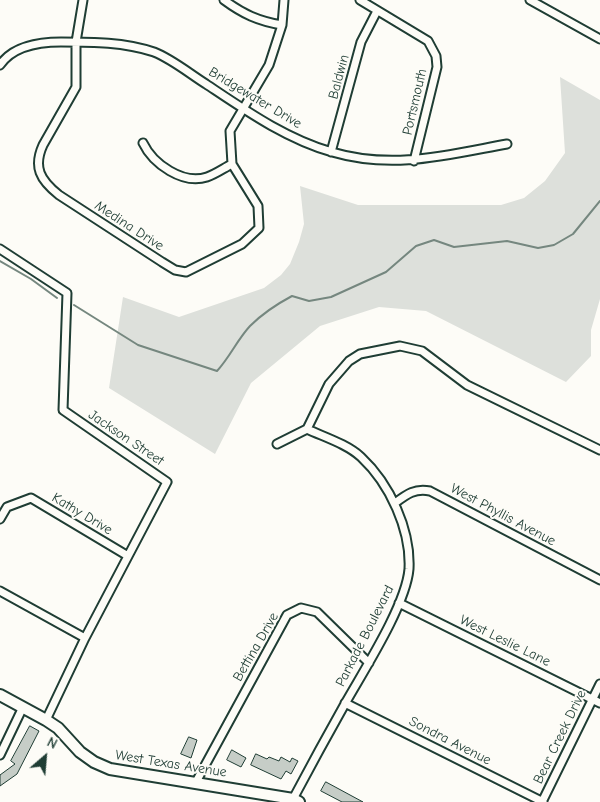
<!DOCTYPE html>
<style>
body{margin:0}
#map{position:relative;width:600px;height:802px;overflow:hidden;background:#fdfcf7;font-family:"Comic Neue",sans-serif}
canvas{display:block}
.north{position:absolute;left:20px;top:732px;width:50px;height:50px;-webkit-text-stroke:4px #fdfcf7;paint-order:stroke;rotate:27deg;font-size:14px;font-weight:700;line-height:20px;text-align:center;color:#1f3d34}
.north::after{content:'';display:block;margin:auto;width:18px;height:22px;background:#1f3d34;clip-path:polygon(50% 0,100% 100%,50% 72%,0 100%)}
</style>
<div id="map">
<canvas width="600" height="802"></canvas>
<div class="north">N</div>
</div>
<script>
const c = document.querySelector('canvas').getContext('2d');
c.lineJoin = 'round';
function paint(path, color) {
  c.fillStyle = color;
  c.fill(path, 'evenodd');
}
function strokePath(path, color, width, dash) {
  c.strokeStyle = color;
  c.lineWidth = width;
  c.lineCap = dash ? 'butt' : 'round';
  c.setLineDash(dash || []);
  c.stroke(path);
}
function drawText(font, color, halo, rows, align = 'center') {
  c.font = font + ' "Comic Neue",sans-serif';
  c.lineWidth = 4;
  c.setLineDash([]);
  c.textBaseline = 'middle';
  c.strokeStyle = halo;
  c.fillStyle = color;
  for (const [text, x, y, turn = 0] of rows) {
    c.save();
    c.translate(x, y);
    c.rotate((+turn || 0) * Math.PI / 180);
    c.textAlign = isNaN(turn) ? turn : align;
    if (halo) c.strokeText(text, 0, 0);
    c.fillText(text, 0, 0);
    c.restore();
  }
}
paint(new Path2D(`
 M560,77L600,100V299L591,330V356L566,382L426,311L379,307L320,326L251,383L215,454L109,388L123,297L179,317L264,288L281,275L290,264L299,242L304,224L300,186L358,205H501L524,198L545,181L565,153Z`), '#dde0db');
strokePath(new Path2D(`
 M0,261L31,279L57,298
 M74,305L138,345L217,371C230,357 237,340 250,326C262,314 277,304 292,296L309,301L331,297L386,272L416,246L434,240L454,247L507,241L538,248L554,245L573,234L600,201`), '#75877f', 2);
const building = new Path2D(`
 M30,726L39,731L17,774L0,786V775L15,764L11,761Z
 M189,737L197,740L191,758L181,754Z
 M232,750L246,758L241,767L227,760Z
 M256,754L267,759L269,757L279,761L281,757L290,762L292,758L298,761L291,774L286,771L281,779L251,765Z
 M326,782L363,802H342L321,791Z`);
paint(building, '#c6cdc7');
strokePath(building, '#1f3d34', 1);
const street = new Path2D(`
 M83,0L76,42V87L43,145C33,167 40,180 59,195L162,262L175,270L186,272L242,244L259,228L258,206L232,164L230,131L269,65L282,25L284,0
 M224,0C243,14 258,21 282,25
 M360,0L428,41L436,56L437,67L414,161
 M530,0L600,39
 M0,65C13,46 40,42 61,42C93,42 124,42 154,52C172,59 190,74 206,84C245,110 286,139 332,152C393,170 447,155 507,144
 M143,143C153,164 183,185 207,177C216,174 224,168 232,164
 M331,152L361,42L377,11
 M0,249L67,293L63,410L167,482L85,638L46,720
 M307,429L329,384L349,361L360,354L400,346L422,351L467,385L600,450
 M277,444L307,429
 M395,503C407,494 415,488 430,491L600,580
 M0,519L7,507L31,498L128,556
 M0,591L85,638
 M399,603L600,703
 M345,703L543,802
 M0,755L23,707
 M196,782L287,615L301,608L317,612L369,663
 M293,799C310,767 328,734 346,702C364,670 406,605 409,569C411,530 390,484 361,457C347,444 324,437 307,429
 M542,802L600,684`);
const secondary = new Path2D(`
 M0,695L46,720L58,728L80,752L94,762L110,769L293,799L299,802`);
strokePath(street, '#1f3d34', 11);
strokePath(secondary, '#1f3d34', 14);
strokePath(street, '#fdfcf7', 7);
strokePath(secondary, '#fdfcf7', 10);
drawText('14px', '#1f3d34', '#fdfcf7', [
 ["Baldwin",339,77,-75],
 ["Bridgewater Drive",255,98,31],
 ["Portsmouth",415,102,-77],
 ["Medina Drive",129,226,33],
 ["Jackson Street",126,438,34],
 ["Kathy Drive",82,514,31],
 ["West Phyllis Avenue",503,515,28],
 ["Parkade Boulevard",365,636,-63],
 ["West Leslie Lane",505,641,26],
 ["Bettina Drive",256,647,-60],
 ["Bear Creek Drive",560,737,-64],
 ["Sondra Avenue",450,741,27],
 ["West Texas Avenue",171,764,9]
]);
</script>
